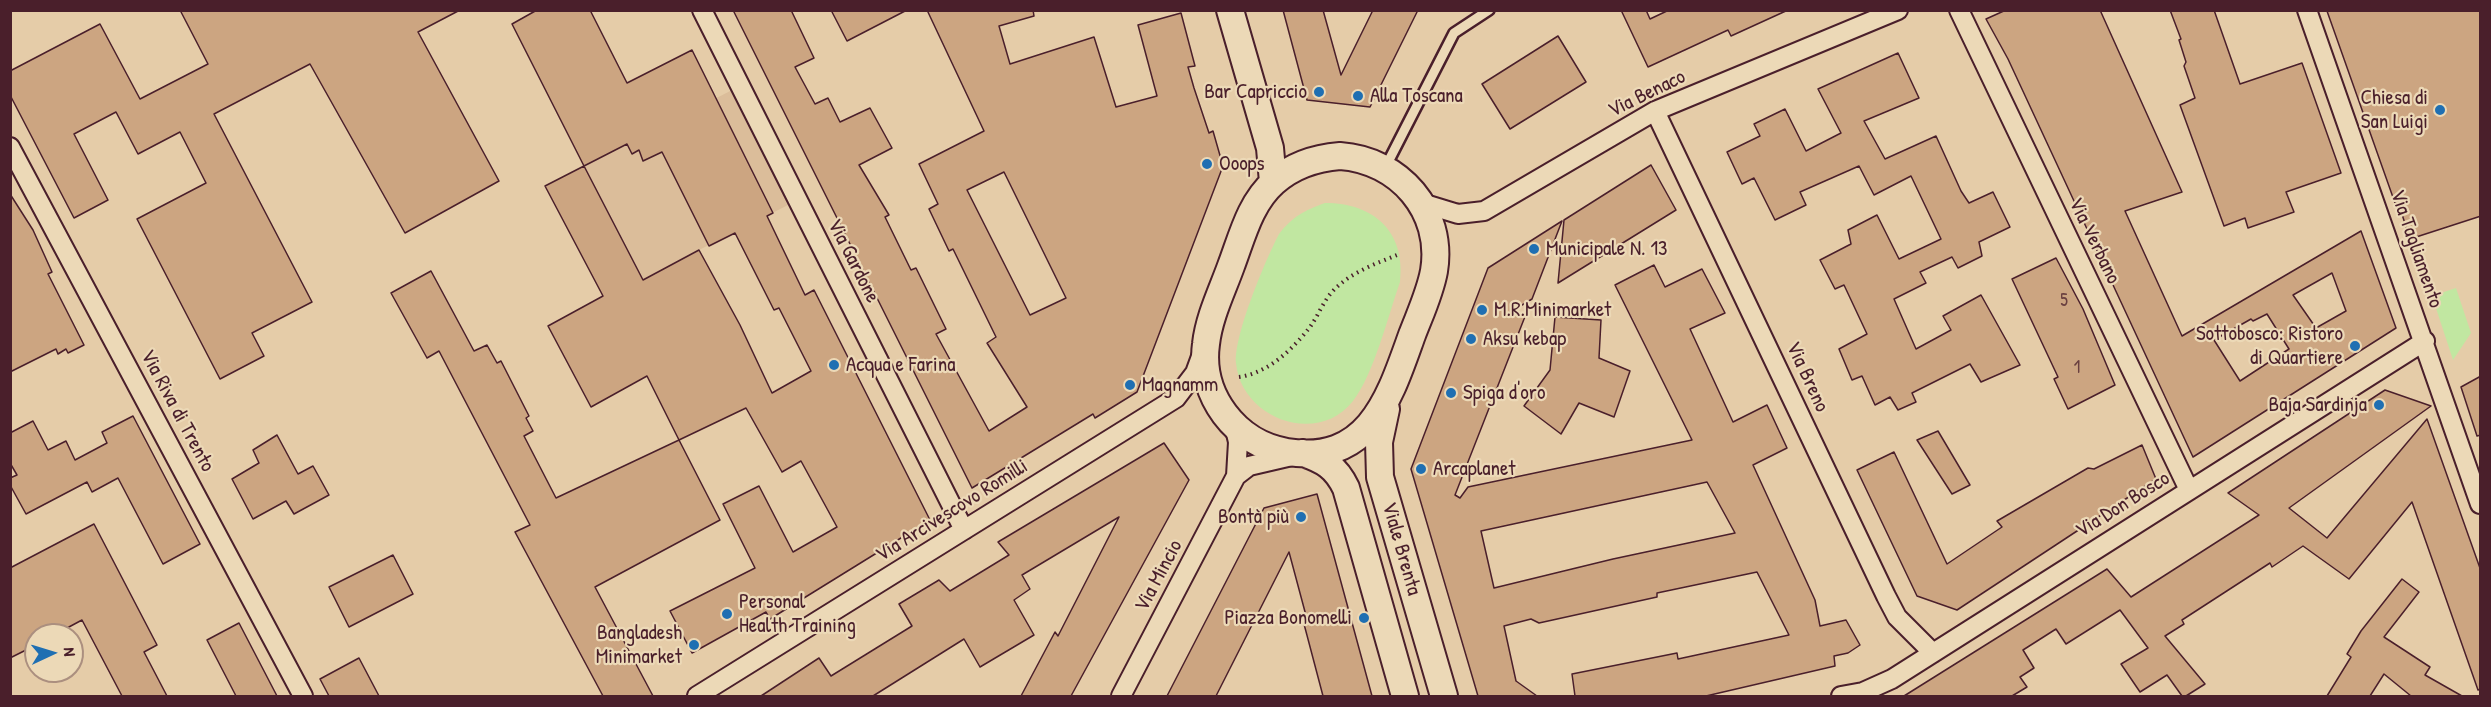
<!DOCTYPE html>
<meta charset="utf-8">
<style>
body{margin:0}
#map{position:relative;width:2491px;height:707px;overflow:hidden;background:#e5cca8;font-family:"Patrick Hand",sans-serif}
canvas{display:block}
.frame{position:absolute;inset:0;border:12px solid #4a1f2b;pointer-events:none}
.north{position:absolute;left:24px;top:623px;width:60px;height:60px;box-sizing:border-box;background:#ecd9b7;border:2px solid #ab8f7f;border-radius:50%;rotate:86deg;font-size:16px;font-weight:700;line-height:24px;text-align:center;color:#4a1f2b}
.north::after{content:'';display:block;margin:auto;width:21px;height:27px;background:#1f6fb2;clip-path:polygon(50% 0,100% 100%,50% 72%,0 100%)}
</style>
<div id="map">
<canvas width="2491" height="707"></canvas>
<div class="frame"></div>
<div class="north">N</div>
</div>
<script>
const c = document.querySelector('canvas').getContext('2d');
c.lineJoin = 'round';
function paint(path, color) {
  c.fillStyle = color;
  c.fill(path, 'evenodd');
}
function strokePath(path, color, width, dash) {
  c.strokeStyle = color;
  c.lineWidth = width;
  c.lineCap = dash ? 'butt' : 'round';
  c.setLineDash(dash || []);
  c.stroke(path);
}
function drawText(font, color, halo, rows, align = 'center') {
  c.font = font + ' "Patrick Hand",sans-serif';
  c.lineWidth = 4.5;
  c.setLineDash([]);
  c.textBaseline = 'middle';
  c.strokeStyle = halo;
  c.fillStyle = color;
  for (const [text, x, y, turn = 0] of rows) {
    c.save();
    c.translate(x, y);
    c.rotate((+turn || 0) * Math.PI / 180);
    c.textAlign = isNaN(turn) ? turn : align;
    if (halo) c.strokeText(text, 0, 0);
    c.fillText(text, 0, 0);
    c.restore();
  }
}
paint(new Path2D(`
 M736,88L794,202L699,250L606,301L545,186Z`), '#dbbd9a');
paint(new Path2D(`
 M1325,203C1374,203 1406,232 1400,282C1388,316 1374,374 1353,401C1317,447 1241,418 1236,363C1234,335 1265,261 1279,234C1292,217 1305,210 1325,203Z
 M2456,288L2471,333L2453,360L2432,296Z`), '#c1e7a1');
const building = new Path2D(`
 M180,10H460L418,32L499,181L405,233L310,64L214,114L312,302L252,333L264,356L220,379L137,219L206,183L180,132L138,154L116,112L74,134L108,200L74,218L10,95V71L100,24L140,99L208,64Z
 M537,10H590L627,83L692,50L773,213L767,216L805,295L814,290L930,520L770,619L766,612L692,653L670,611L755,568L723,504L759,486L793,552L837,527L801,461L782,472L746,408L679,440L647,376L591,407L548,326L603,296L545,186L584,166L512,24ZM627,144L632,154L639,150L643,161L662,152L709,246L735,233L774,310L779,308L811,371L772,393L740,325L699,250L643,280L584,166Z
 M733,10H791L814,58L795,67L815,104L828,98L840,122L870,108L892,148L859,165L889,215L885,217L911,270L916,268L946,329L936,334L989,431L1027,407L987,343L996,337L953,249L949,251L929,209L938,204L919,164L984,131L927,10H1033L1034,16L999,26L1010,64L1094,37L1116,107L1157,96L1138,25L1181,13L1195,66L1188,67L1194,88L1209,133L1213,131L1223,166L1137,392L1095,418L1093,414L972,488ZM1004,172L1066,298L1030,315L967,190Z
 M831,10H907L847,41Z
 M1283,10H1323L1341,75L1373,10H1418L1370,107L1307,100Z
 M1621,10H1646L1650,19L1669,10H1788L1731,36L1728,30L1648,67Z
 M2006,10H2100L2182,192L2125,211L2182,336L2361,231L2396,328L2193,457L2008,59L1986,19ZM2332,273L2346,311L2316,328L2293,295ZM2267,314L2289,349L2240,381L2214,340L2251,319L2253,321Z
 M2170,10H2214L2240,84L2302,63L2341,173L2286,192L2294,212L2248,228L2245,218L2224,226L2180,105L2195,98L2184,66L2186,62L2179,40L2181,39Z
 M2327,11H2481V216L2410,239L2398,202L2395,203Z
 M1558,36L1586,82L1510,129L1482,84Z
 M1898,53L1919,98L1864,121L1885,159L1936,136L1961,191L1969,203L1993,192L2010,227L1979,242L1982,256L1958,268L1952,257L1920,272L1926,283L1894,299L1916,349L1951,330L1943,316L1981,295L2020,365L1981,382L1970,364L1912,393L1916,402L1898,410L1890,397L1875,405L1862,376L1852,380L1839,349L1867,334L1844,285L1835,289L1820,260L1851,244L1848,230L1877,215L1899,259L1941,239L1911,176L1874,195L1859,166L1800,192L1806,205L1775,220L1754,178L1742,184L1727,152L1760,136L1754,124L1785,109L1806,151L1841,133L1818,89Z
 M1651,165L1676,210L1558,283L1564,220Z
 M10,194L33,230L52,272L48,274L84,345L68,353L66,349L58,354L56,349L10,372Z
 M1562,221L1532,299L1509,313L1526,314L1455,495L1460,498L1468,487L1692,440L1615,285L1654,265L1665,287L1702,269L1725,313L1690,329L1733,422L1767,405L1787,448L1753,465L1815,600L1820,626L1846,620L1860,645L1848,653L1834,656L1835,666L1706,696H1575L1572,674L1677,653L1678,659L1789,635L1757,572L1657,593V597L1539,623L1531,619L1504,626L1516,681L1537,696H1478L1411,469L1488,268ZM1707,482L1735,533L1613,559L1494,588L1481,531Z
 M2056,258L2083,309L2115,385L2068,409L2054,379L2058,377L2012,279Z
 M431,271L474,351L487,345L497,363L501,361L529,416L526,418L533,431L524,436L556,498L679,440L720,520L595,587L653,696H603L515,532L530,525L439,351L427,358L391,293Z
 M1555,317L1601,320L1599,358L1630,371L1614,417L1579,403L1561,434L1524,406L1550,370Z
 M2481,376V435L2477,436L2461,387Z
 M2385,390L2431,406L2289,508L2327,538L2427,419L2481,571V689L2478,690L2412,502L2349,579L2303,546L2272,567L2270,563L2182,620L2184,624L2165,636L2205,684L2186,696H2182L2167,675L2140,692L2121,664L2148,648L2120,610L2066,644L2056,629L2023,650L2034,668L2020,677L2027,687L2012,696H1904L2107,569L2131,597L2259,515L2228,493Z
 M133,416L200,544L163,564L118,478L92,492L87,482L26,514L10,485V478L17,475L10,463V433L33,421L48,450L66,441L75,460L107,443L102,432Z
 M1938,431L1970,485L1952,494L1917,440Z
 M277,435L298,474L313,466L329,495L294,514L286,501L253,519L232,479L259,463L253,450Z
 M1164,443L1189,480L1071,696H1021L1055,632L1058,636L1119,517L1022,575L1030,589L1014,600L1034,635L980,667L964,639L873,696H761L819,658L831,676L912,626L899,604L939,580L950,591L1009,555L998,542Z
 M2142,445L2156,479L1957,610L1917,596L1857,470L1894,452L1947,564L2002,527L1997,521L2088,468L2094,469Z
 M1317,494L1372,696H1323L1304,624L1308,623L1289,552L1216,696H1167L1264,508Z
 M94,524L157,645L144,652L167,696H122L82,620L54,635H36V645L10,658V568Z
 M393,555L413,594L349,627L329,587Z
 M2402,579L2419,592L2384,637L2430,667L2425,675L2462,696H2411L2384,674L2370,696H2327L2351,657L2347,654L2361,631Z
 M239,623L277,696H236L207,640Z
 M359,658L379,696H329L320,679Z`);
paint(building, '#cca581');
strokePath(building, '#4a1f2b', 1.5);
const lane = new Path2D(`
 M1385,168L1454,33L1489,10`);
const street = new Path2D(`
 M702,10L964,530
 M1959,10L2189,490
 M2307,10L2480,504
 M1655,111L1886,596L1897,617L1933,653
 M10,147L303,696
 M1422,203L1458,214L1484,211L1655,111L1898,10
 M1234,425L1238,442L1236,476L1249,466L1292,456
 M697,696L1176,398L1195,373L1203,351
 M1121,696L1236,476
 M1841,696L1863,692L1892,679L2425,341`);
const secondary = new Path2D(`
 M1230,10L1270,148L1273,182
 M1340,156C1399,160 1444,211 1434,271C1430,293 1420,314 1412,335C1390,396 1370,465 1287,452C1236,444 1199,395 1206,344C1209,317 1222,291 1231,266C1242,237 1250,203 1274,182C1293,165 1315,158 1340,156Z
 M1386,409L1379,442L1380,477L1444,696
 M1303,453C1324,460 1336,467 1346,488L1405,696`);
strokePath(lane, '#4a1f2b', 14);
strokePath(street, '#4a1f2b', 22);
strokePath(secondary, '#4a1f2b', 30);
strokePath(new Path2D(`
 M1239,377C1268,373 1292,350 1310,327C1318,316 1323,302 1332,292C1349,273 1375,264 1397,255`), '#4a1f2b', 4, [1.5, 4.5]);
strokePath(lane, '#ecd9b7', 9);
strokePath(street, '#ecd9b7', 18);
strokePath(secondary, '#ecd9b7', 26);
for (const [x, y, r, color] of [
 [1319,92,6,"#1f6fb2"],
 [1358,96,6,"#1f6fb2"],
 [2440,110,6,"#1f6fb2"],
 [1207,164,6,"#1f6fb2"],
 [1534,249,6,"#1f6fb2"],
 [1482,310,6,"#1f6fb2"],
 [1471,339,6,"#1f6fb2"],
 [2355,346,6,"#1f6fb2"],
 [834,365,6,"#1f6fb2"],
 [1130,385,6,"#1f6fb2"],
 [1451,393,6,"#1f6fb2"],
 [2379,405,6,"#1f6fb2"],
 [1421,469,6,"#1f6fb2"],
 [1301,517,6,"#1f6fb2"],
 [727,614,6,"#1f6fb2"],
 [1364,618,6,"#1f6fb2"],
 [694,645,6,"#1f6fb2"]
]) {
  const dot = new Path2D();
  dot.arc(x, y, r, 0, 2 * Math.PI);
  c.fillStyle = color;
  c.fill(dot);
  strokePath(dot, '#ecd9b7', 2);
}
drawText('18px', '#6a4040', null, [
 ["5",2064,301],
 ["1",2077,368]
]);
drawText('21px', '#4a1f2b', '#ecd9b7', [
 ["Bar Capriccio",1307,92,"right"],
 ["Alla Toscana",1370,96],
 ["Chiesa di",2428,98,"right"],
 ["San Luigi",2428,122,"right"],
 ["Ooops",1219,164],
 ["Municipale N. 13",1546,249],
 ["M.R.Minimarket",1494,310],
 ["Sottobosco: Ristoro",2343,334,"right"],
 ["di Quartiere",2343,358,"right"],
 ["Aksu kebap",1483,339],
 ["Acqua e Farina",846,365],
 ["Magnamm",1142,385],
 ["Spiga d'oro",1463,393],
 ["Baja Sardinja",2367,405,"right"],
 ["Arcaplanet",1433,469],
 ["Bontà più",1289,517,"right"],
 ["Personal",739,602],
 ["Health Training",739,626],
 ["Piazza Bonomelli",1352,618,"right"],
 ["Bangladesh",682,633,"right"],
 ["Minimarket",682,657,"right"]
], 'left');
drawText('21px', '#4a1f2b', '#ecd9b7', [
 ["Via Benaco",1647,94,-26],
 ["Via Verbano",2094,241,64],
 ["Via Tagliamento",2416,249,71],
 ["Via Gardone",853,261,63],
 ["Via Breno",1807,377,65],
 ["Via Riva di Trento",177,411,62],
 ["Via Don Bosco",2123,505,-32],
 ["Via Arcivescovo Romilli",952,511,-32],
 ["Viale Brenta",1401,549,74],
 ["Via Mincio",1159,576,-62]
]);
</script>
